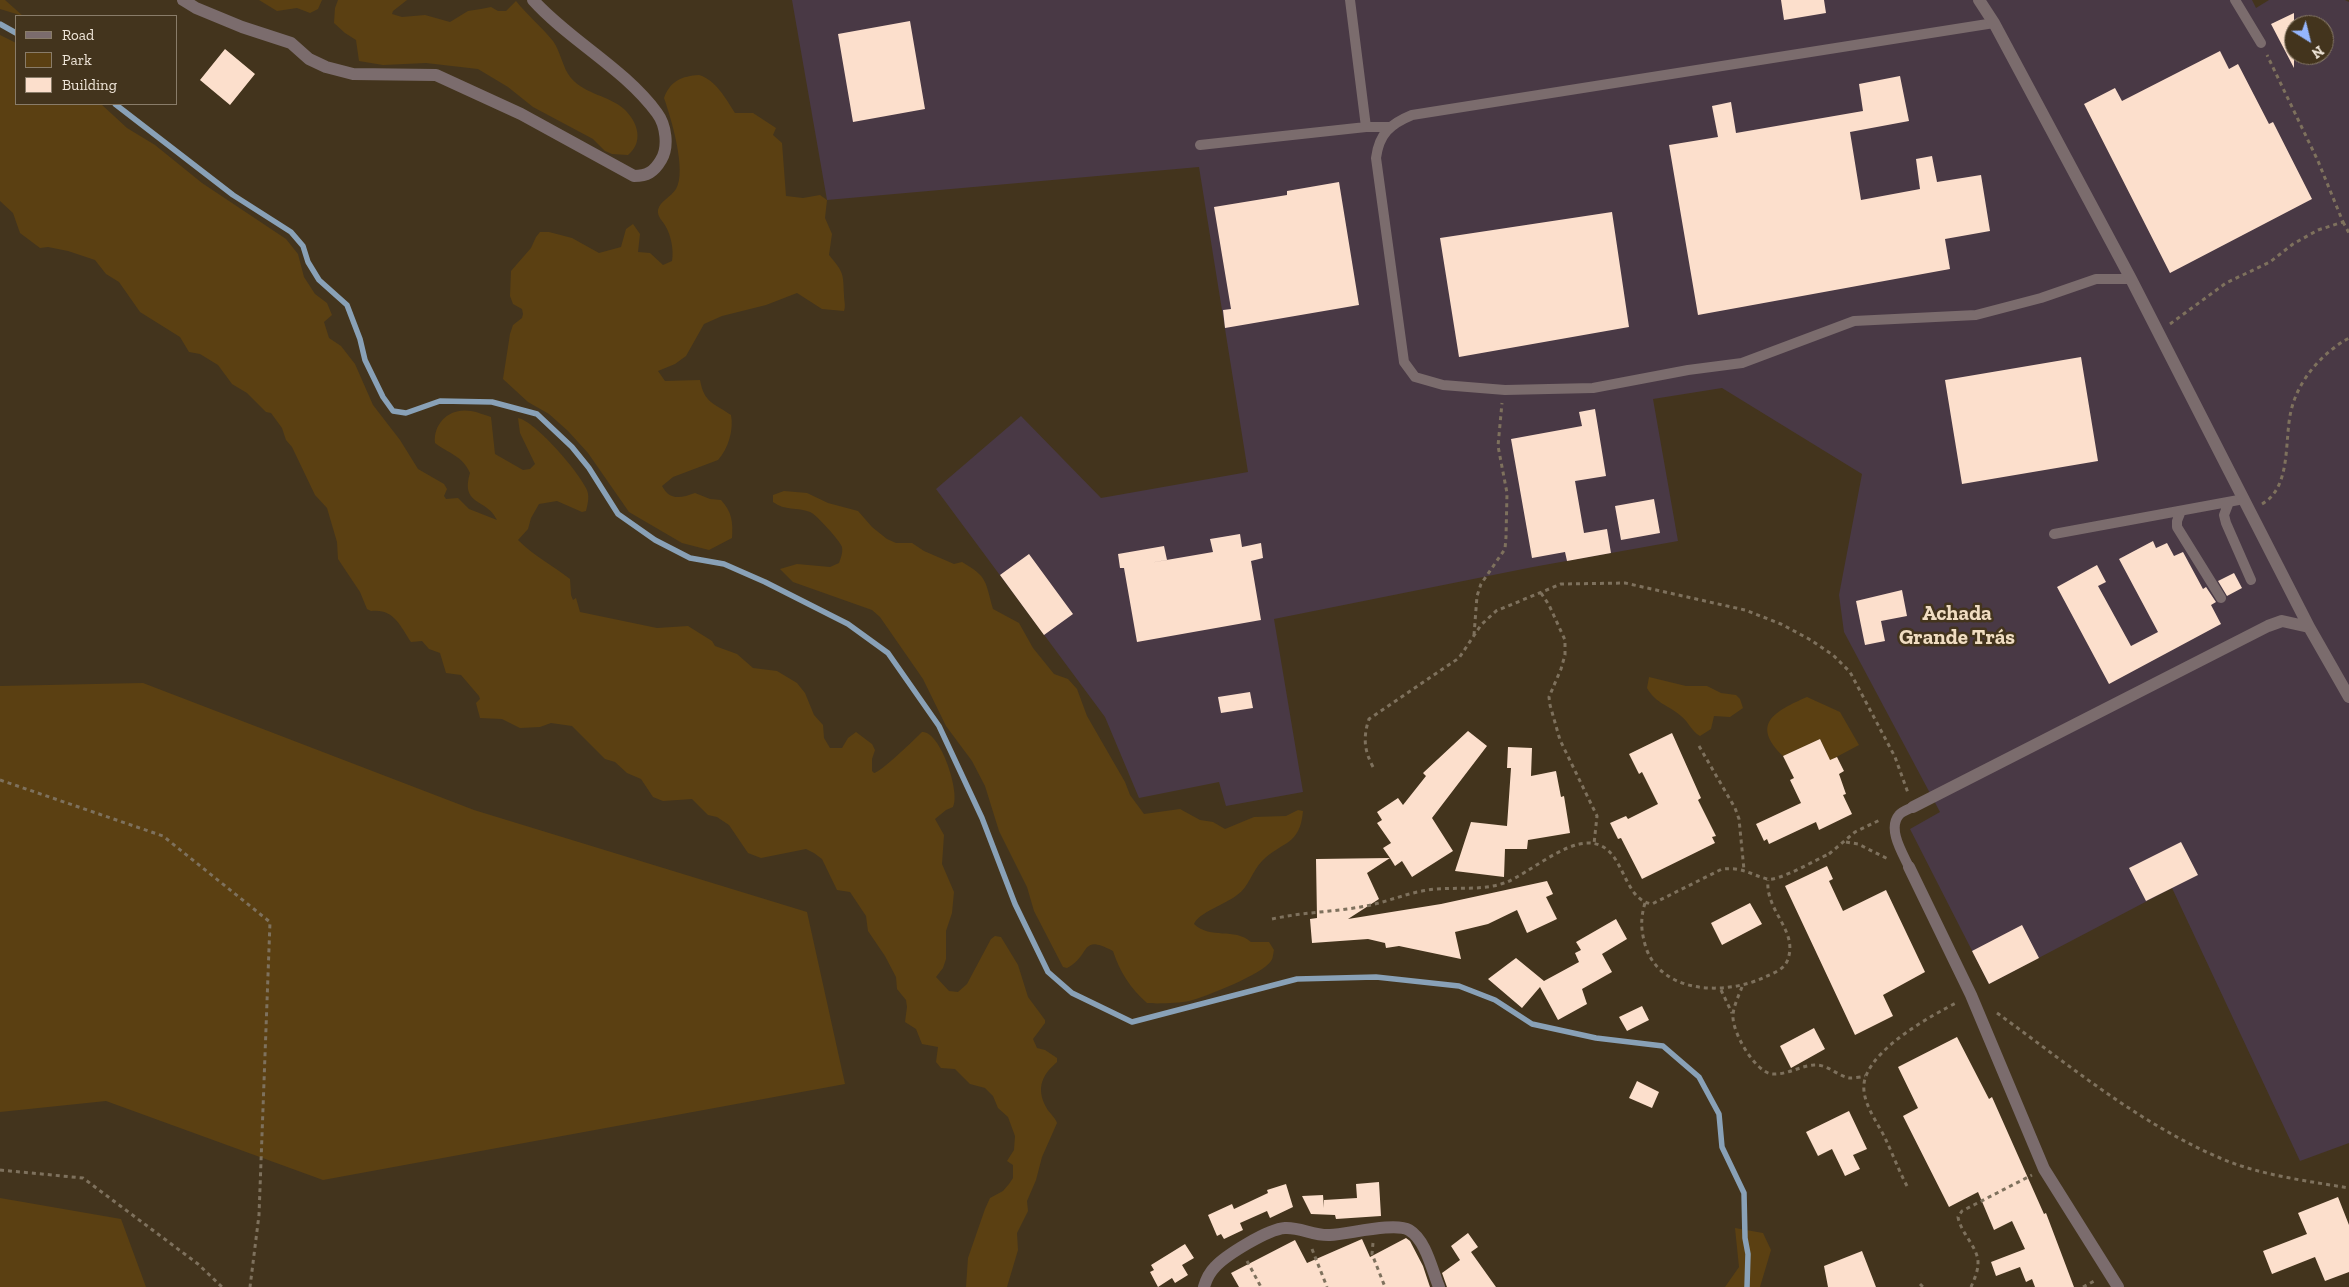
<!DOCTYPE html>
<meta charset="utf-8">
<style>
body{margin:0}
#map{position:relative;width:2349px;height:1287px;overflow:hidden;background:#43341d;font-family:"Zilla Slab",serif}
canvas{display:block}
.legend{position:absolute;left:15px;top:15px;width:162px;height:90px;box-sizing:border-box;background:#43341d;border:1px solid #897c69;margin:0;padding:6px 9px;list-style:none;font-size:15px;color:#f1e7da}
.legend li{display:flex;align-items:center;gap:10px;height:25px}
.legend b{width:25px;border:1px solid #897c69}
.north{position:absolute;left:2284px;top:15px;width:50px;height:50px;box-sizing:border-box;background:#43341d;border:1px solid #897c69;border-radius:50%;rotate:144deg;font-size:14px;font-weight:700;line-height:20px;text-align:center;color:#f1e7da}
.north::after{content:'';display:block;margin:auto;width:18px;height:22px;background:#95b6fd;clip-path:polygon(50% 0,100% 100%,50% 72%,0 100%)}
</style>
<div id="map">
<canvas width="2349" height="1287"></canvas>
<ul class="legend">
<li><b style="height:6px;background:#7b6c6d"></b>Road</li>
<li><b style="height:14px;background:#5b4012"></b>Park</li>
<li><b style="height:14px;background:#fcdfcc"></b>Building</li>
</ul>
<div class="north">N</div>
</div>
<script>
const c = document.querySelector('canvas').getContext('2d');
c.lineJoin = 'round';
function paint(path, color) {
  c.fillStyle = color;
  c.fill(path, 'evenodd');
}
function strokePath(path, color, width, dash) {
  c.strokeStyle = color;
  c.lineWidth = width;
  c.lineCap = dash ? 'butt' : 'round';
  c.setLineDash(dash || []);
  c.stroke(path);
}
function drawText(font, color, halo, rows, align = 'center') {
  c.font = font + ' "Zilla Slab",serif';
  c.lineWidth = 5;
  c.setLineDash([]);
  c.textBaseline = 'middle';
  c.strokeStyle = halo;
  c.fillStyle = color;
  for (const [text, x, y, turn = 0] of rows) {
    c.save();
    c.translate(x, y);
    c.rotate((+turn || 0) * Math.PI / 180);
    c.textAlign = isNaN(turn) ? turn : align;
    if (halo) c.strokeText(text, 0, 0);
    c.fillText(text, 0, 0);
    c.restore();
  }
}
paint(new Path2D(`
 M792,0H2252L2256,8L2269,0H2345L2349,2V1143L2300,1161L2172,888L1989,984L1910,829L1940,812L1844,632L1839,595L1862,474L1722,388L1653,399L1678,541L1533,567L1274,619L1303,792L1226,806L1219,782L1139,798L1105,717L936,489L1021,416L1101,498L1248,472L1199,167L827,200ZM2294,25H2324V55H2294Z`), '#493945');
paint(new Path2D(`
 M0,0H5L23,16L0,9Z
 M259,0H322L318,9L310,13L297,8L277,11Z
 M338,0H407L393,11L392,14L402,17L425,15L450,22L468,11L481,9L491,7L498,11H506L516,1C528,16 542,27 553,41C561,52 562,67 571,78C586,95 608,95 624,109C638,122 644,142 628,155L612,154L605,151L593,139L533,107L508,87L478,69L426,63L383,65L359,61L356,40L345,33L334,23L335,8Z
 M0,35L16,43V104H101L127,128L155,145L202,183L286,239L298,254L304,277L315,294L327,303L332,315L324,322L329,338L341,346L355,364L373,405L400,440L418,469L444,484L447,489L444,496L446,499L458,498L469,509L497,520C487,498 460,506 470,473C462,455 449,454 435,443C433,423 450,407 471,411C478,412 484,415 491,417L495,454L523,470L530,469L535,464L520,433L518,418C535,421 578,471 586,488C590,495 588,503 586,511L582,512L557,501L539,504L531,518L528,529L518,540C534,556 552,565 570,579L571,595L573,600L576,598L580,612L657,628L688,626L712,641L715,646L737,654L753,668L777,671L797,683L805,693L814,715L823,725L824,738L830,748H842L848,738L856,732L872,744L875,750L872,759V771L874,773C881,772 915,739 922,732C940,730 961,793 953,807L946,810L935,819L944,835L942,864L954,892L952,913L946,931V959L943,968L936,977L949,991L958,992L967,984L991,939L995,936L1001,937L1018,965L1028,997L1045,1020V1023L1033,1039L1037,1048L1045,1050L1057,1058V1062C1042,1075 1036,1088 1046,1107C1049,1113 1055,1117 1057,1123L1042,1157L1036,1180L1027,1201L1028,1211L1017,1233L1018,1250L1007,1287H966L968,1258L985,1209L990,1198L1003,1191L1009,1184L1013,1178V1165L1007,1161L1014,1150L1015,1136L1008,1117L998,1108L993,1096L985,1088L970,1084L955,1069L941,1068L936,1062L938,1047L922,1044L916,1029L905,1022L907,1007L906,1000L897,989L896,977L885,956L868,931L866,916L850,892L837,890L822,859L814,853L806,849L761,858L748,853L729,825L717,817L708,815L692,799L663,801L653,797L641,779L627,773L615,762L605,759L572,726L551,723L540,727L520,728L502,719L480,718L476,703L480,699L479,696L461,675L446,673L440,653L429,649L422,641L411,642C400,625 393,608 371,611L367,609L360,592L338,559L337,542L327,508L315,495L292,447L286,440L282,428L271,413L266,412L247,393L232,384L218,365L200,354L189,352L180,337L140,312L119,282L106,274L95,260L68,251L48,247L40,248L20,233L13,213L0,201Z
 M699,75C716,80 726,99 735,113H753L776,128L773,135L782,143L786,196L803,198L820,195L827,200L825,218L832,234L829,255C844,273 843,273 844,295C844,302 846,305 844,311L822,309L797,293L766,305L722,316L704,324L686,356L675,364L658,371L665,381L700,380C704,403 714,403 731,415C734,430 728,449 718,460L673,477L662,486C670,501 681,498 695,493L710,499L721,500C732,512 733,522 732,538L709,550L682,543L629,512L588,453L568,431L549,414L528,402L503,379L510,334L513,325L522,318L523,314L522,309L513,304L510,296L511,271L531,248L536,237L540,232H549L572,238L599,253L621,247L626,229L633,224L640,234L638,252L650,253L663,265L672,261C674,250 671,236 666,227C663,221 657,217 658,210C660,201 671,197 676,189C687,171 671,118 664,98C670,81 682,76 699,75Z
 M784,491L807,493L828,503L858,511L872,527L887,539L896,543H912L924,551L954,564L962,562C988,577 985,581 993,609L1019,623L1033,648L1054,674L1068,679L1077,689L1087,716L1125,782L1130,795L1144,814L1180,809L1200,820L1213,822L1225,829L1254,817L1286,816L1298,810L1303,811C1300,846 1282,841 1262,861C1252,871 1249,887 1237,895C1226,904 1198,913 1194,924C1211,940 1234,927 1251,942H1269L1274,950C1273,954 1273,959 1271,961C1263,974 1205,997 1189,1001C1181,1003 1156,1004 1147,1003C1130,988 1120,972 1113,951C1079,933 1092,955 1067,968L1063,967L1034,911L1027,887L999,831L985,786L972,761L946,726L923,679L880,617L872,610L793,582L780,569L797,564L830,567L839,563C841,558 843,552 842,547C841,542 816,514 810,512C797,507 785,511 773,502V495Z
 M1649,677L1686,686H1707L1721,693L1736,695L1740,699L1743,708L1730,717L1714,716L1711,729L1700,736C1691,731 1689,722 1681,716C1670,706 1655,703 1647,688Z
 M143,683L474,810L807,912L845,1084L323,1180L106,1101L0,1112V686Z
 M1807,697L1840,712L1859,745L1827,762V753L1820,739L1783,756C1750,724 1775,711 1807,697Z
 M0,1198L121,1219L146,1287H0Z
 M1735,1228L1763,1233L1771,1250L1760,1287H1725L1739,1267Z`), '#5b4012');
strokePath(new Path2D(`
 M0,24L16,33
 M115,104L233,195L291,232L303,246L308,262L319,280L347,305L360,339L365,360L383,397L393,411L406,413L440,401L492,402L537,414L572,447L589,468L618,514L655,540L690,558L724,564L765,582L848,624L888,653L939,726L982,818L1015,904L1048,972L1072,993L1132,1022L1297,979L1376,977L1459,986L1495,1000L1532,1024L1596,1038L1663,1046L1699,1077L1719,1114L1722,1147L1744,1193L1745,1238L1748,1254L1747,1287`), '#89a1b7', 5.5);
paint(new Path2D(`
 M1781,0H1824L1826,13L1784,20Z
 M2294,13V68L2271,24Z
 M910,21L925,109L853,122L838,34Z
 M225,49L255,74L230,105L200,80Z
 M2220,51L2229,69L2238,64L2269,124L2273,122L2312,199L2170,273L2084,104L2115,88L2122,101Z
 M1900,76L1909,121L1850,132L1861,200L1920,189L1916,159L1932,156L1937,182L1981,175L1990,231L1945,239L1950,269L1698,315L1669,145L1718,137L1712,106L1731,102L1736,133L1863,111L1859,84Z
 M1339,182L1359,305L1225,328L1223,310L1231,309L1214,207L1287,195V191Z
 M1612,212L1629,327L1459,357L1440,238Z
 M2081,357L2098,461L1962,484L1945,380Z
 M1595,409L1606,476L1575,481L1584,533L1607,529L1611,553L1567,561L1565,552L1532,558L1511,439L1582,426L1579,412Z
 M1654,499L1660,533L1621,540L1615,506Z
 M1240,534L1242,547L1261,543L1263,558L1251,561L1261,620L1137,642L1124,568H1120L1118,554L1164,546L1167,560L1149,563L1213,552L1210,539Z
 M2153,541L2156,548L2167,543L2174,556L2183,552L2203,589L2206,587L2216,602L2211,605L2221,624L2109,684L2057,587L2097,565L2106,582L2098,586L2131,646L2158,632L2119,559Z
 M1029,554L1073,614L1044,635L1000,575Z
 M2234,573L2242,588L2227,596L2218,581Z
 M1902,590L1907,616L1881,621L1885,641L1865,645L1856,601Z
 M1250,692L1253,708L1221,713L1218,697Z
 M1468,731L1487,746L1432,818L1453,851L1412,877L1402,861L1395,866L1390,858L1367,873L1379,899L1348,919L1441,904L1547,881L1553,894L1546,897L1557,919L1527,933L1517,910L1488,924L1455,932L1461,959L1399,946L1386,948L1385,943L1368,939L1312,943L1310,919L1317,918L1316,859L1390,858L1383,848L1391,843L1377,823L1382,820L1377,812L1398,798L1403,805L1426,776L1423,773Z
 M1672,733L1701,798L1698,800L1716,836L1712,837L1715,843L1642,879L1621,838L1618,839L1610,823L1626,816L1628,819L1658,804L1642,772L1639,774L1629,754Z
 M1820,739L1830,760L1837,757L1844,771L1839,774L1846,794L1843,795L1852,814L1819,830L1816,822L1769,844L1767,839L1764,841L1756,824L1801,803L1790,780L1794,778L1783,756Z
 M1508,747L1532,748L1531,776L1556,771L1561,797L1564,796L1570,833L1528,840L1527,849H1505L1504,877L1455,871L1471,822L1507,826L1511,768H1507Z
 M2181,842L2198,875L2146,901L2129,868Z
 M1827,866L1833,879L1829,881L1843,911L1886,890L1925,972L1883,995L1893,1016L1855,1035L1785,886Z
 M1750,903L1762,924L1722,945L1711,923Z
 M1616,919L1627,939L1602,954L1612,972L1582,989L1587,1004L1558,1020L1540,987L1522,1008L1488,979L1516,958L1544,981L1579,962L1575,953L1581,950L1576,942Z
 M2022,925L2039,958L1989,984L1972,951Z
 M1642,1006L1649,1020L1627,1031L1619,1017Z
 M1814,1028L1825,1049L1791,1068L1780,1046Z
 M1957,1037L1989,1099L1992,1097L2044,1214L2046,1213L2074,1287H2035L2032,1279L2026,1282L2020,1267L1996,1276L1991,1262L2025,1249L2012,1221L1994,1230L1978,1192L1949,1207L1903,1116L1918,1108L1898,1067Z
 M1637,1081L1659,1092L1652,1108L1629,1098Z
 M1849,1111L1867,1149L1853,1155L1860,1169L1845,1176L1832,1149L1818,1156L1806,1132Z
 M1379,1182L1381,1216L1336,1219L1335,1215L1311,1214L1302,1196L1323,1195L1324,1208V1200L1357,1198L1356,1184Z
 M1286,1184L1293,1207L1270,1218L1267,1211L1240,1223L1243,1230L1224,1239L1221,1234L1217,1236L1208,1215L1232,1204L1234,1209L1268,1193L1267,1190Z
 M2338,1197L2349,1225V1272L2325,1281L2315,1257L2272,1274L2263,1251L2307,1234L2298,1213Z
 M1468,1233L1478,1247L1471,1252L1496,1287H1447L1442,1273L1460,1260L1451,1246Z
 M1406,1238L1410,1241L1423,1266L1430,1287H1239L1231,1273L1295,1240L1307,1263L1362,1239L1370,1257Z
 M1185,1244L1194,1258L1182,1265L1188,1275L1175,1283L1172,1278L1158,1287L1150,1272L1154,1270L1151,1265Z
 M1862,1251L1876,1287H1828L1824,1266Z`), '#fcdfcc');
strokePath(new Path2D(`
 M2343,222L2349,233
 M2170,324L2226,283L2270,262L2293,244L2318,230L2343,222L2318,161L2267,55
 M2262,504C2292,487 2284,440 2291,411C2298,380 2322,353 2349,338
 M1541,593L1549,605L1565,640V655L1561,669L1549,697L1550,705L1560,740L1597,816L1594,844
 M1474,635L1477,596L1481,584L1505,549L1506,537L1507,493L1498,446L1502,403
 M1699,746L1735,808L1739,819L1744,870
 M1373,767C1364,750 1363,737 1369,719L1459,658L1481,625L1496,611L1561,584L1625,583L1745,610L1781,624L1809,639L1833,655L1850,672L1895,757L1908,793
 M0,780L163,836L270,922L259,1215L250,1287
 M1846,842L1858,844L1888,859
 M1829,854L1855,832L1882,819
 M1645,903C1640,920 1641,931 1646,948C1663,995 1727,995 1765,977C1774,973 1785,969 1788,959C1798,930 1765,911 1768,880
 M1272,919C1303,912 1335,912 1366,906C1387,902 1407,893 1428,890C1454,886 1481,892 1507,882C1530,872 1563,843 1588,843C1626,843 1620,899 1652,904L1722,869C1743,867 1749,874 1767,879C1778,882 1817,859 1829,854
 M1742,987C1739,995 1733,1007 1733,1016C1732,1032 1755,1072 1772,1074C1787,1075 1800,1066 1814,1065C1828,1064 1837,1076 1850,1078C1854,1078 1861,1077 1865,1076
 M1721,990L1732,1013
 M1997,1013C2068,1064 2138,1123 2220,1158C2259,1175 2307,1181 2349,1188
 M0,1170L83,1178L198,1264L222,1287
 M1907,1186C1899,1171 1893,1155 1886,1140C1878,1122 1857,1098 1866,1076C1877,1046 1930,1016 1958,1002
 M1373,1243L1372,1254L1385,1287
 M1312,1249L1327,1287
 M1247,1261L1261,1287
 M1920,1284L1923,1287
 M1971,1287C1974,1280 1978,1271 1978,1264C1979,1248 1961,1234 1958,1217L1962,1211L2032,1175
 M2083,1287L2096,1280`), '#7e715d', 3, [4, 4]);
strokePath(new Path2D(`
 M1350,0L1366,127
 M2235,0L2261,43
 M1994,23L1412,115C1390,124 1379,134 1376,158L1404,362L1415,377L1443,385L1505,390L1593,388L1688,370L1742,363L1854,321L1976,315L2041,298L2096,279H2131
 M1200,145L1366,127H1390
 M2229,502L2224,515L2226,523L2251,580
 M2181,511L2177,521V527L2221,598
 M2054,534L2244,499
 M1909,867C1903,854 1887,829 1899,815C1902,811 1909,809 1913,807`), '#7b6c6d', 10);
strokePath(new Path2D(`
 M183,0L196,8L242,27L291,43L309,59L326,67L353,74L436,75L521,114L634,176C647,176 654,172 661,160C669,147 666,125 657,113C625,69 569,40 533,0
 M1979,0L1994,23L2131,279L2309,627L2349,697
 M1913,807L2268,626L2282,621L2309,627
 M1909,867L1971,995L2044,1169L2118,1287
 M1204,1287C1206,1280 1210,1272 1215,1267C1226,1255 1268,1229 1285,1228C1300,1227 1314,1236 1330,1235C1349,1234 1395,1222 1409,1230C1426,1240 1432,1270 1439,1287`), '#7b6c6d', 12);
drawText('bold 21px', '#f0ddc2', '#43341d', [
 ["Achada",1957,614],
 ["Grande Trás",1957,638]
]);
</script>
